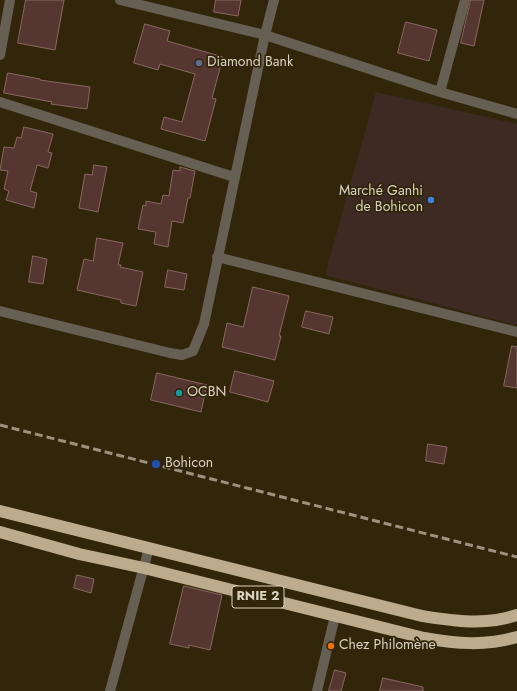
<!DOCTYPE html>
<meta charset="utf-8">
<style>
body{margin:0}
canvas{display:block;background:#32260a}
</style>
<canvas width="517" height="691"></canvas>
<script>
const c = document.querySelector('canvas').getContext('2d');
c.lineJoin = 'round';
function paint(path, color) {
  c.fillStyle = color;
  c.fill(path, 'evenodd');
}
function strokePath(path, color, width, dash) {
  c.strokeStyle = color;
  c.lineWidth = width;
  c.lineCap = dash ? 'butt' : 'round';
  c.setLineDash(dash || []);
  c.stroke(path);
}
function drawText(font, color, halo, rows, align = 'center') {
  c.font = font + ' Jost,sans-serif';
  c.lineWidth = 3.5;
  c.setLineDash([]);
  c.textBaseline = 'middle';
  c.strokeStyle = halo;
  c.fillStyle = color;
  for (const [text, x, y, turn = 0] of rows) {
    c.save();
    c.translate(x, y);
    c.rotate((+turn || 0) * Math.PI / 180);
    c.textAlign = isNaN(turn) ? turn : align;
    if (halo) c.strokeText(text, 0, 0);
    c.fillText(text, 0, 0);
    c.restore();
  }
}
paint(new Path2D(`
 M376,92L517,124V325L325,275Z`), '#3c2a23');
const building = new Path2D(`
 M26,0H64L55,50L18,43Z
 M216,0H241L238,16L214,12Z
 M471,0H484L474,46L461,43Z
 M406,22L437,30L429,61L398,53Z
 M145,24L170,31L167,41L223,57L212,98L216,99L205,141L161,129L164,117L182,122L195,74L160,64L158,70L134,63Z
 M8,73L40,79V80L90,87L87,109L51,104L52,102L4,93Z
 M24,127L53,134L48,152L52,153L48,168L37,165L30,191L37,193L34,208L6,200L9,191L4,189L8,171L0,170L4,147L14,148L17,137L21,138Z
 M94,165L107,167L98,212L79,208L85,174L92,175Z
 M180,167L195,171L190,198H188L183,223L172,221L168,247L154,244L156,232L138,229L143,205L146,206V201L161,204L163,195L169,196L173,170L180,171Z
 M97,238L123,243L118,265H121L120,267L143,272L136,306L121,303V300L77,290L84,259L93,261Z
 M33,256L47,259L43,284L29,282Z
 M168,270L187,274L184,290L165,287Z
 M253,287L289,296L279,336H281L275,360L222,347L227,323L243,327Z
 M306,311L333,317L329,334L302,327Z
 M512,346L517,347V388L504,386Z
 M235,371L274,381L268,402L230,392Z
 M157,373L207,385L201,412L151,400Z
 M428,444L447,447L444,464L426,461Z
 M77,575L94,579L91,593L74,588Z
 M184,586L222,595L210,650L189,645V648L170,644Z
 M335,670L346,673L341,691H329Z
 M383,678L423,687V691H380Z`);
paint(building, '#553631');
strokePath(building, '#896761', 1);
strokePath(new Path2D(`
 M120,0L265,35L440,92L517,114
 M0,55L10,0
 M440,92L465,0
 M0,102L234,177
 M217,257L517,332
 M0,311L170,353L182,355L193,351L204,324L265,35L274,0
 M110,691L149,548
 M317,691L335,616`), '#665f53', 10);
strokePath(new Path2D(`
 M0,511L422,616C454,621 485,626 517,615
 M0,532L79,554L144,568L424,638C457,644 485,646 517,637`), '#bdab8e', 12);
strokePath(new Path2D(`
 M0,425L517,557`), '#9c937f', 3, [8, 4]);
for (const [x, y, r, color] of [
 [199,63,4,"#5c6f8a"],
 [431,200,4,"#3f7fe0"],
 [179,393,4,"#0f9aa8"],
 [156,464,5,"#1a4fb4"],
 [331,646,4,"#e8710a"]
]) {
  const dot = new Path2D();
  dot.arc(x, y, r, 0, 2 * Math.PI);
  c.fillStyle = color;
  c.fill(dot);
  strokePath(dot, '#32260a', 1.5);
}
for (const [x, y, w] of [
 [258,597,52]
]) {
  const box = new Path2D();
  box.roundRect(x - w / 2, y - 11, w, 22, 3);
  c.fillStyle = '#32260a';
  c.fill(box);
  strokePath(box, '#dad3c3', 1);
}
drawText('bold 13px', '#dad3c3', null, [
 ["RNIE 2",258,597]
]);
drawText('14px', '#dad3c3', '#32260a', [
 ["Diamond Bank",207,63],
 ["Marché Ganhi",423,192,"right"],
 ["de Bohicon",423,208,"right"],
 ["OCBN",187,393],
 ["Bohicon",165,464],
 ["Chez Philomène",339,646]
], 'left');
</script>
